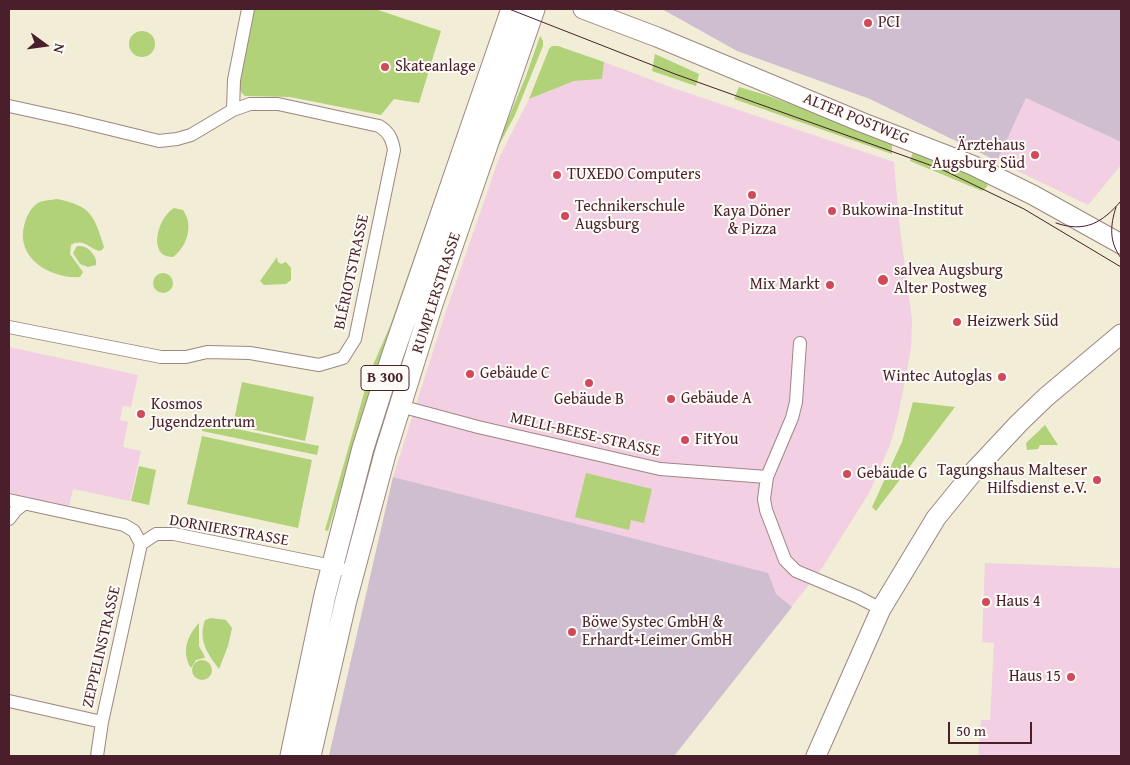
<!DOCTYPE html>
<meta charset="utf-8">
<style>
body{margin:0}
#map{position:relative;width:1130px;height:765px;overflow:hidden;background:#f1edd7;font-family:"Gentium Book Plus",serif}
canvas{display:block}
.frame{position:absolute;inset:0;border:10px solid #4a1f2b;pointer-events:none}
.north{position:absolute;left:20px;top:20px;width:50px;height:50px;-webkit-text-stroke:4px #fdfcf7;paint-order:stroke;rotate:104deg;font-size:14px;font-weight:700;line-height:20px;text-align:center;color:#4a1f2b}
.north::after{content:'';display:block;margin:auto;width:18px;height:22px;background:#4a1f2b;clip-path:polygon(50% 0,100% 100%,50% 72%,0 100%)}
.scale{position:absolute;left:948px;top:722px;width:84px;height:22px;box-sizing:border-box;border:2px solid #4a1f2b;border-top:0;padding-left:6px;font-size:15px;line-height:18px;white-space:nowrap;color:#4a1f2b;-webkit-text-stroke:4px #fdfcf7;paint-order:stroke}
</style>
<div id="map">
<canvas width="1130" height="765"></canvas>
<div class="frame"></div>
<div class="north">N</div>
<div class="scale">50 m</div>
</div>
<script>
const c = document.querySelector('canvas').getContext('2d');
c.lineJoin = 'round';
function paint(path, color) {
  c.fillStyle = color;
  c.fill(path, 'evenodd');
}
function strokePath(path, color, width, dash) {
  c.strokeStyle = color;
  c.lineWidth = width;
  c.lineCap = dash ? 'butt' : 'round';
  c.setLineDash(dash || []);
  c.stroke(path);
}
function drawText(font, color, halo, rows, align = 'center') {
  c.font = font + ' "Gentium Book Plus",serif';
  c.lineWidth = 4;
  c.setLineDash([]);
  c.textBaseline = 'middle';
  c.strokeStyle = halo;
  c.fillStyle = color;
  for (const [text, x, y, turn = 0] of rows) {
    c.save();
    c.translate(x, y);
    c.rotate((+turn || 0) * Math.PI / 180);
    c.textAlign = isNaN(turn) ? turn : align;
    if (halo) c.strokeText(text, 0, 0);
    c.fillText(text, 0, 0);
    c.restore();
  }
}
paint(new Path2D(`
 M604,62L673,88L894,162L899,221L912,320L911,349L898,416L890,445L869,493L822,568L674,756H329L394,474L443,320L499,158L529,99L574,81L602,79Z
 M1026,98L1121,142V165L1088,205L997,161Z
 M9,347L138,375L131,407L123,406L120,420L128,422L123,447L141,451L130,501L73,489L69,506L9,493Z
 M985,563L1121,568V756H978L981,720H990L994,643L982,642Z`), '#f2cfe2');
paint(new Path2D(`
 M662,9H1121V142L1026,98L997,161L870,99L737,51Z
 M393,477L768,573L776,594L792,607L674,756H329Z`), '#cfbdd0');
paint(new Path2D(`
 M254,9H375L441,31L419,103L394,99L381,115L290,97L245,96C240,92 239,88 239,81Z
 M497,21L374,379L328,531L325,530L370,372L390,326Z
 M129 44a13 13 0 1 1 26 0a13 13 0 1 1-26 0Z
 M540,36L543,41V46L515,115L491,160L526,76Z
 M552,46H558L604,62L602,79L574,81L529,99L549,49Z
 M655,54L699,74L696,86L652,71Z
 M739,87L766,95L892,141V154L734,99Z
 M914,149L988,179L987,187L982,191L910,161Z
 M57,199C91,206 94,215 104,247L102,250L99,251C89,248 83,238 71,245L70,254L83,272L80,277C51,279 16,259 24,226C26,218 30,208 38,203C43,200 52,200 57,199Z
 M174,208L183,210C194,225 187,247 173,257C148,258 156,219 174,208Z
 M77,246C86,245 93,251 96,260V265L88,267L80,264L73,253Z
 M277,257L278,262L281,264L286,262L291,268V280L286,284L264,285L260,281Z
 M153 283a10 10 0 1 1 20 0a10 10 0 1 1-20 0Z
 M242,382L314,397L305,441L233,425Z
 M913,402L955,407L876,511L872,507L902,442Z
 M203,422L319,446L317,455L202,431Z
 M1045,425L1058,445H1040L1038,449L1027,450L1026,443Z
 M202,436L312,460L298,528L187,504Z
 M139,466L156,470L149,505L131,501Z
 M586,473L652,489L644,523L631,520L629,530L575,517Z
 M211,618L226,620L232,628L228,646L219,669C207,653 198,640 205,620Z
 M199,623V646L205,657L204,658L196,660L191,668C181,652 187,636 199,623Z
 M192 670a10 10 0 1 1 20 0a10 10 0 1 1-20 0Z`), '#b2d279');
const street = new Path2D(`
 M9,106L73,120L159,141L177,139L191,135L233,110L250,104H278L379,126C389,132 392,139 394,150L355,339L343,358L319,365L250,353L207,352L186,357H161L9,327
 M233,110L234,80L248,9
 M800,343L796,402L792,418L767,477L764,499L766,510L785,560L796,571L858,597L881,609
 M400,406L478,427L660,469L767,477
 M9,500L124,525L134,531L141,544
 M9,519L16,510L24,504
 M141,544L156,534H174L332,566L352,572
 M9,701L102,722
 M97,756L102,722L141,544`);
const secondary = new Path2D(`
 M583,9L657,37L861,122L972,165L1033,195L1121,244
 M816,756L881,609L936,518L975,470L1019,423L1046,397L1121,334`);
const primary = new Path2D(`
 M291,756L325,595L363,448L392,357L512,9
 M310,756L346,600L385,454L431,307L534,9`);
strokePath(street, '#9e8681', 14);
strokePath(secondary, '#9e8681', 21);
strokePath(primary, '#9e8681', 23);
strokePath(street, '#fff', 12);
strokePath(secondary, '#fff', 19);
strokePath(primary, '#fff', 21);
strokePath(new Path2D(`
 M509,9L675,74L941,169L1024,209L1121,267
 M1116,207C1110,226 1109,242 1121,258
 M1056,223C1085,233 1102,223 1121,201`), '#4a1f2b', 1);
for (const [x, y, r, color] of [
 [868,23,5,"#d1495b"],
 [385,67,5,"#d1495b"],
 [1035,155,5,"#d1495b"],
 [557,175,5,"#d1495b"],
 [752,195,5,"#d1495b"],
 [832,211,5,"#d1495b"],
 [565,216,5,"#d1495b"],
 [883,280,6,"#d1495b"],
 [830,285,5,"#d1495b"],
 [957,322,5,"#d1495b"],
 [470,374,5,"#d1495b"],
 [1002,377,5,"#d1495b"],
 [589,383,5,"#d1495b"],
 [671,399,5,"#d1495b"],
 [141,414,5,"#d1495b"],
 [685,440,5,"#d1495b"],
 [847,474,5,"#d1495b"],
 [1097,480,5,"#d1495b"],
 [986,602,5,"#d1495b"],
 [572,632,5,"#d1495b"],
 [1071,677,5,"#d1495b"]
]) {
  const dot = new Path2D();
  dot.arc(x, y, r, 0, 2 * Math.PI);
  c.fillStyle = color;
  c.fill(dot);
  strokePath(dot, '#fdfcf7', 2);
}
for (const [x, y, w] of [
 [385,378,48]
]) {
  const box = new Path2D();
  box.roundRect(x - w / 2, y - 12.5, w, 25, 4);
  c.fillStyle = '#fdfcf7';
  c.fill(box);
  strokePath(box, '#4a1f2b', 1);
}
drawText('bold 15px', '#4a1f2b', null, [
 ["B 300",385,378]
]);
drawText('16px', '#4a1f2b', '#fdfcf7', [
 ["PCI",878,23],
 ["Skateanlage",395,67],
 ["Ärztehaus",1025,146,"right"],
 ["Augsburg Süd",1025,164,"right"],
 ["TUXEDO Computers",567,175],
 ["Technikerschule",575,207],
 ["Augsburg",575,225],
 ["Bukowina-Institut",842,211],
 ["Kaya Döner",752,212,"center"],
 ["& Pizza",752,230,"center"],
 ["salvea Augsburg",894,271],
 ["Alter Postweg",894,289],
 ["Mix Markt",820,285,"right"],
 ["Heizwerk Süd",967,322],
 ["Gebäude C",480,374],
 ["Wintec Autoglas",992,377,"right"],
 ["Gebäude A",681,399],
 ["Gebäude B",589,400,"center"],
 ["Kosmos",151,405],
 ["Jugendzentrum",151,423],
 ["FitYou",695,440],
 ["Tagungshaus Malteser",1087,471,"right"],
 ["Hilfsdienst e.V.",1087,489,"right"],
 ["Gebäude G",857,474],
 ["Haus 4",996,602],
 ["Böwe Systec GmbH &",582,623],
 ["Erhardt+Leimer GmbH",582,641],
 ["Haus 15",1061,677,"right"]
], 'left');
drawText('16px', '#4a1f2b', '#fdfcf7', [
 ["ALTER POSTWEG",856,119,22],
 ["BLÉRIOTSTRASSE",352,272,-78],
 ["RUMPLERSTRASSE",437,293,-72],
 ["MELLI-BEESE-STRASSE",585,435,13],
 ["DORNIERSTRASSE",229,531,10],
 ["ZEPPELINSTRASSE",102,647,-77]
]);
</script>
